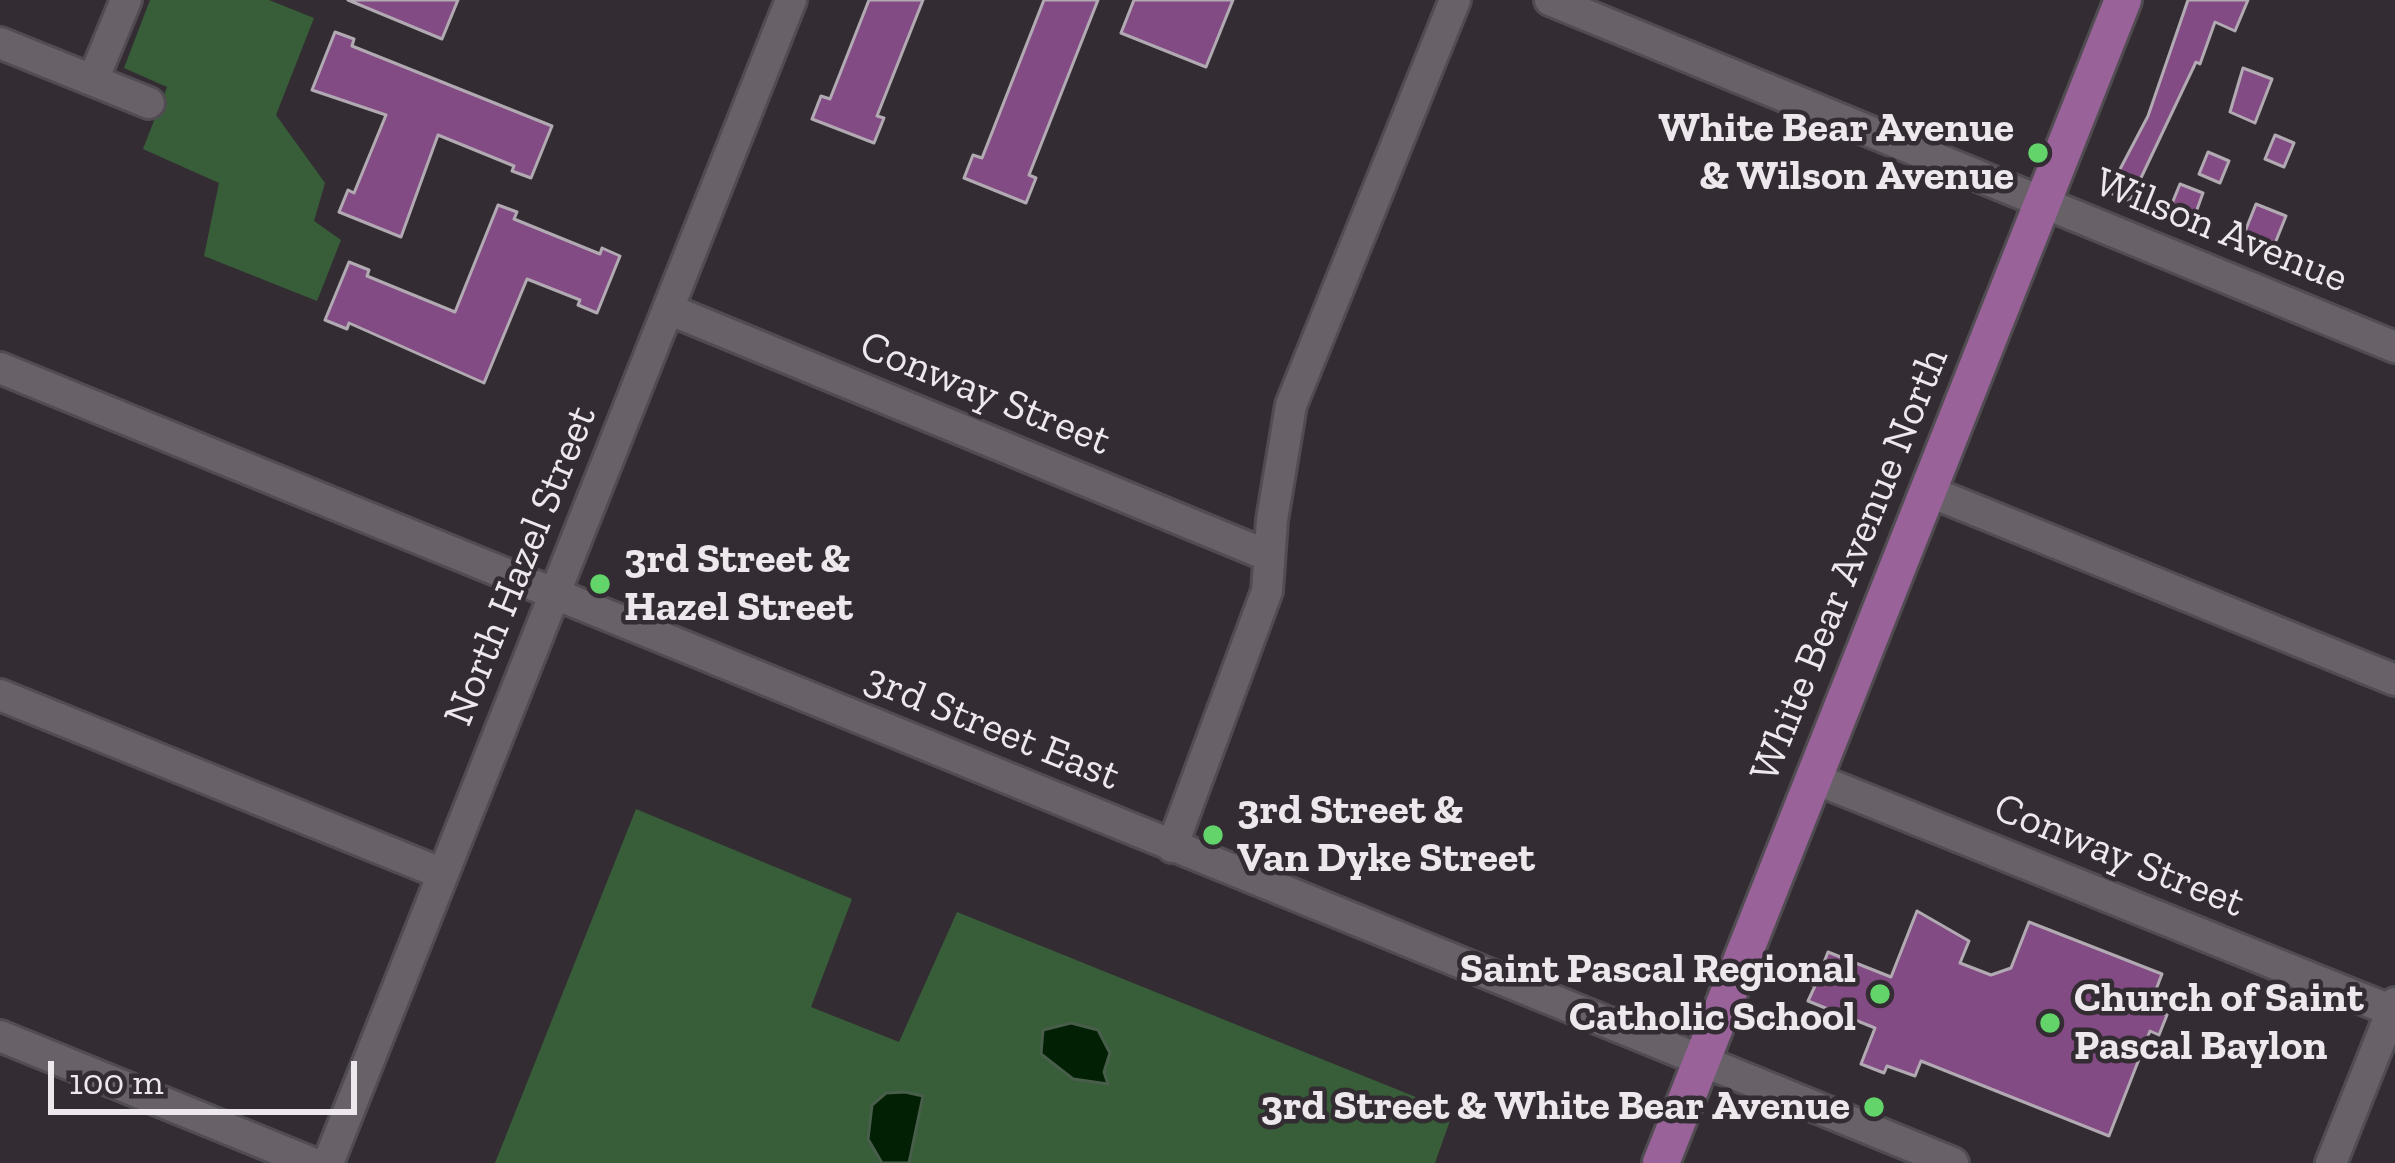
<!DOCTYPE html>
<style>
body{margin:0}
#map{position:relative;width:2395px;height:1163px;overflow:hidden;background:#332d33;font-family:"Zilla Slab",serif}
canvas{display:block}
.scale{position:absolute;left:48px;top:1061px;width:309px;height:54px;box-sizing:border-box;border:6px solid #ece8ec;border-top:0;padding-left:15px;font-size:36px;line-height:42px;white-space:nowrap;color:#ece8ec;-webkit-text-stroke:9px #332d33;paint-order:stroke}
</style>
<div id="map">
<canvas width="2395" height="1163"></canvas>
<div class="scale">100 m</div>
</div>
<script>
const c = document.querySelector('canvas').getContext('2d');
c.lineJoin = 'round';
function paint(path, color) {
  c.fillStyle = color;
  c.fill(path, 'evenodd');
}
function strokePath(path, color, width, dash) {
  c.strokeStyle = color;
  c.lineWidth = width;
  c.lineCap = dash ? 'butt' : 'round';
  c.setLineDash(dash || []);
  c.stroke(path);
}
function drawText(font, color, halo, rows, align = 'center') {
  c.font = font + ' "Zilla Slab",serif';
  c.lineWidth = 9;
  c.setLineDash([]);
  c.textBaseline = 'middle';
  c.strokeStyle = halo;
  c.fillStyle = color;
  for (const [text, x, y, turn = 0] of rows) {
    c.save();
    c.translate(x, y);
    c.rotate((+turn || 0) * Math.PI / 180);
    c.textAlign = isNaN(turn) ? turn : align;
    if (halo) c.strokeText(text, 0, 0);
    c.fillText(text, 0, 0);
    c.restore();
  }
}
paint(new Path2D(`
 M150,0H269L314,18L276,115L325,183L314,221L341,240L317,301L204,256L219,183L143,149L167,87L124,68Z
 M636,809L852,899L811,1007L899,1042L957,912L1453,1112L1435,1163H495Z`), '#385e39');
const water = new Path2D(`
 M1071,1023L1098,1030L1110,1053L1104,1072L1108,1084L1073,1079L1041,1054L1043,1030Z
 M905,1092L923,1096L909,1163H882L868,1139L872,1105L886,1093Z`);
paint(water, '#022104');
strokePath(water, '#485d4a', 3);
const building = new Path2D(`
 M348,0H458L442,39Z
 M869,0H923L877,116L884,118L874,143L812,119L821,96L830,99Z
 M1044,0H1098L1029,175L1036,178L1026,203L964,178L973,155L982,158Z
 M1134,0H1233L1206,67L1121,33Z
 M2188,0H2248L2235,31L2215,22L2200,64L2196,62L2130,201L2108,192L2148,116Z
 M335,32L354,39L352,46L552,126L531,178L512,171L514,166L438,135L401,237L339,212L348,190L354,193L386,115L312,90Z
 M2243,68L2272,79L2255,123L2230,112Z
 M2275,135L2294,143L2284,167L2265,159Z
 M2208,152L2229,161L2220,183L2199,174Z
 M2180,184L2203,193L2195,215L2171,206Z
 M2256,204L2286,216L2274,246L2244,234Z
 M498,205L517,212L514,219L600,254L602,248L620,256L597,313L578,305L580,300L527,279L484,383L349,323L347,329L325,320L349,262L369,270L367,276L455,312Z
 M1917,911L1969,941L1960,963L1991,975L2011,968L2029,922L2162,974L2149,1008L2167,1015L2159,1035L2150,1031L2109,1136L1921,1061L1915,1076L1887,1066L1884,1073L1861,1064L1875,1028L1808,1001L1815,986L1796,979L1802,963L1821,970L1828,952L1891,977Z`);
paint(building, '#834b83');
strokePath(building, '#b2aab2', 3);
const minor = new Path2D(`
 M1550,0L2395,347
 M0,43L149,103
 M93,80L126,0
 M668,309L1269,556
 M0,368L1953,1163
 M1928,491L2395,680
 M0,695L443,874
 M1813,778L2395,1012
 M1172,847L1267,591L1272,520L1291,405L1455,0
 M0,1036L312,1163
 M328,1163L791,0
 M2331,1163L2395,1003`);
const major = new Path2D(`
 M1661,1163L2123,0`);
strokePath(minor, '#514c51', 36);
strokePath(major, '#514c51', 42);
strokePath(minor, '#686168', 30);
strokePath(major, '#996399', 36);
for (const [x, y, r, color] of [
 [2038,153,12,"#62d469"],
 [600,584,12,"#62d469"],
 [1213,835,12,"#62d469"],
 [1880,994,12,"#62d469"],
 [2050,1023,12,"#62d469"],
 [1874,1107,12,"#62d469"]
]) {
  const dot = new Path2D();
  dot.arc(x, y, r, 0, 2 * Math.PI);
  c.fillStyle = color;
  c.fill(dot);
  strokePath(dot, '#332d33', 4.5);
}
drawText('bold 42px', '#ece8ec', '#332d33', [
 ["White Bear Avenue",2014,129],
 ["& Wilson Avenue",2014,177],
 ["3rd Street &",624,560,"left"],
 ["Hazel Street",624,608,"left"],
 ["3rd Street &",1237,811,"left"],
 ["Van Dyke Street",1237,859,"left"],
 ["Saint Pascal Regional",1856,970],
 ["Catholic School",1856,1018],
 ["Church of Saint",2074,999,"left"],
 ["Pascal Baylon",2074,1047,"left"],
 ["3rd Street & White Bear Avenue",1850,1107]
], 'right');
drawText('42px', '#ece8ec', '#332d33', [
 ["Wilson Avenue",2221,231,22],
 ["Conway Street",985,394,22],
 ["White Bear Avenue North",1850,565,-68],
 ["North Hazel Street",521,566,-68],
 ["3rd Street East",992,728,22],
 ["Conway Street",2119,856,22]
]);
</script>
